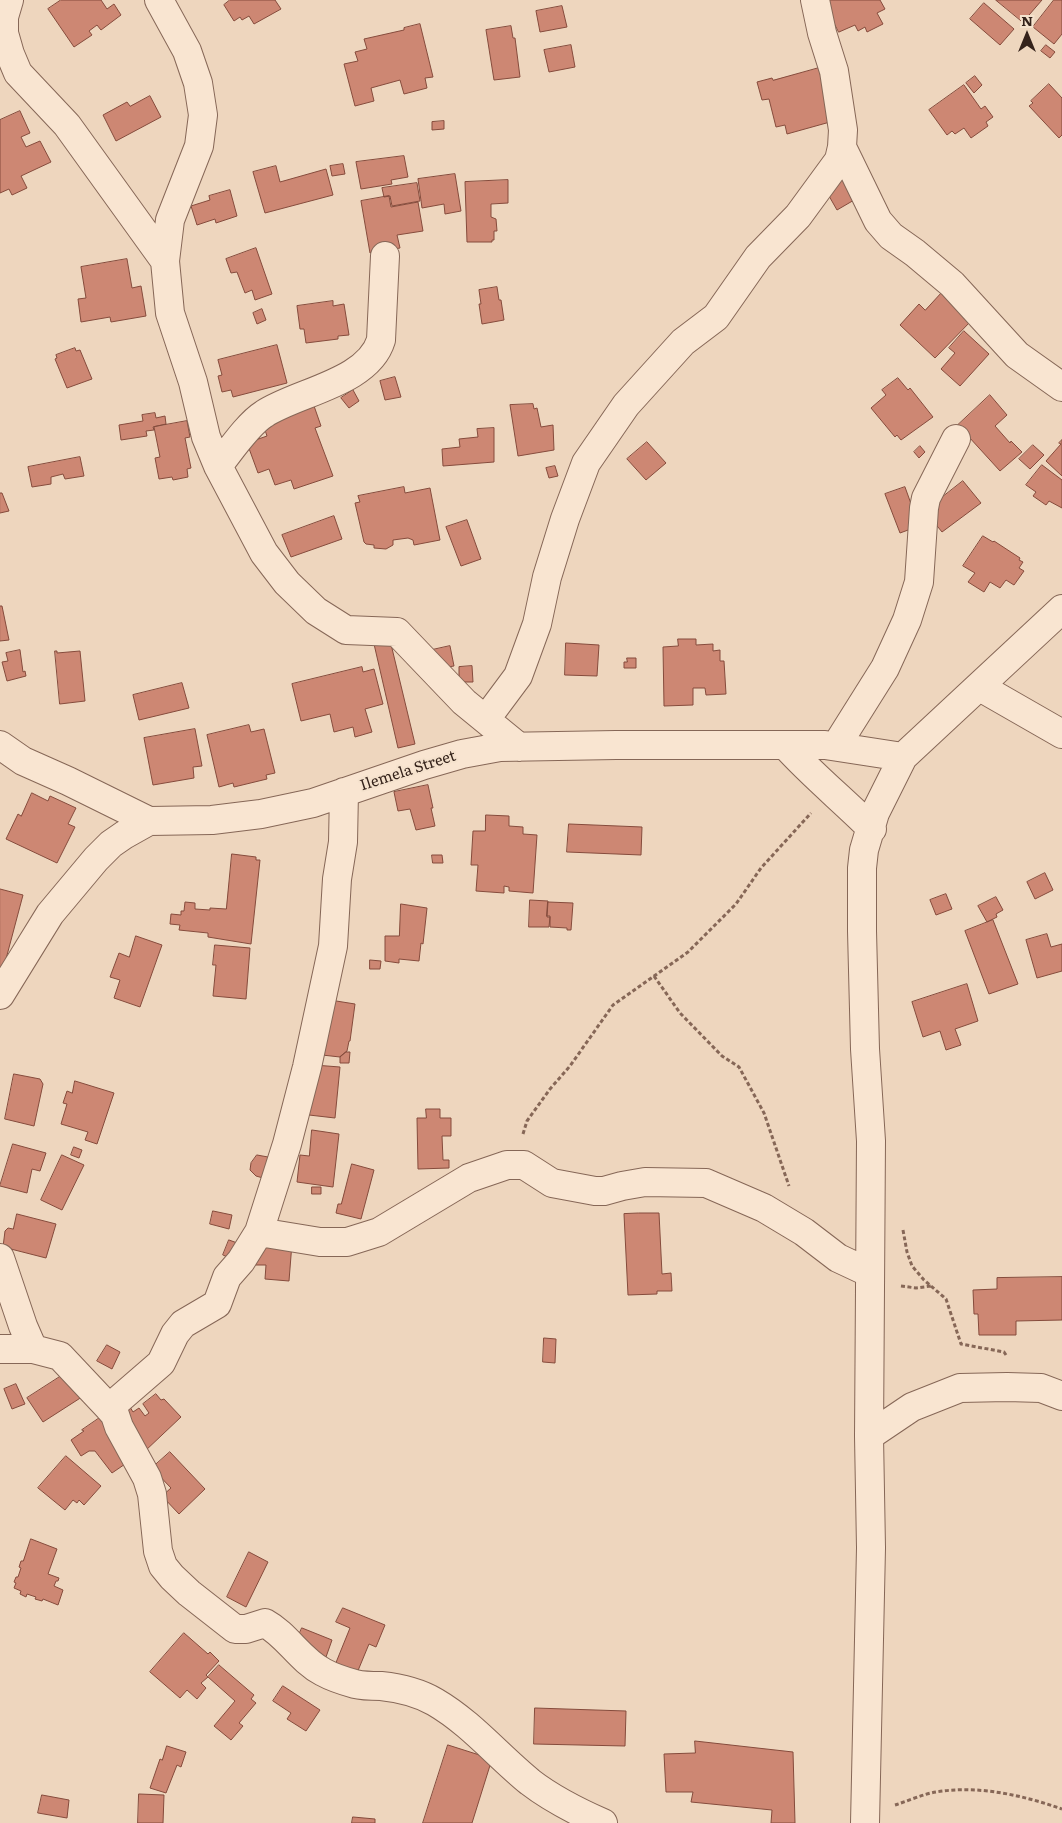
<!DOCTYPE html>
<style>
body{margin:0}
#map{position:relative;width:1062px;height:1823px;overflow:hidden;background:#eed6be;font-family:Literata,serif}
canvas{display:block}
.north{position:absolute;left:1002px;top:10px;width:50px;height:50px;-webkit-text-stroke:4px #f5e2cd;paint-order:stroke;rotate:0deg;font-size:14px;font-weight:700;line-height:20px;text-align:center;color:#35231b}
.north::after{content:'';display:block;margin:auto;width:18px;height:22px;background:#35231b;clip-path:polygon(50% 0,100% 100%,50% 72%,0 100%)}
</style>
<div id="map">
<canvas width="1062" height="1823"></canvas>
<div class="north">N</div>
</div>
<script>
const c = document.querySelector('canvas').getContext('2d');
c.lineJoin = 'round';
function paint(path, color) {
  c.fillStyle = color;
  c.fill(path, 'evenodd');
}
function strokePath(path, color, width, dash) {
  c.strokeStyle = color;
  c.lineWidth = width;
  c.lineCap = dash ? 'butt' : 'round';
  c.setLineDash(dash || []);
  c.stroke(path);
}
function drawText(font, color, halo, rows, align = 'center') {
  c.font = font + ' Literata,serif';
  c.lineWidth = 4;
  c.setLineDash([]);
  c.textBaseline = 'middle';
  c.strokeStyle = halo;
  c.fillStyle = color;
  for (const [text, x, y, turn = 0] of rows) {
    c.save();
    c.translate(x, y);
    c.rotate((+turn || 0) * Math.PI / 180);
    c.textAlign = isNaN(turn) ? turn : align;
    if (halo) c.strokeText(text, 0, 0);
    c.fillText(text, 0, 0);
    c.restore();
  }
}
const building = new Path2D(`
 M61,0H101L107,9L114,4L121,15L101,30L97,25L89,31L92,35L74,47L48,9Z
 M230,0H275L281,9L254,24L249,16L242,20L240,17L234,21L224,5Z
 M823,0H880L885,9L877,13L883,24L867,32L865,27L858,31L855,25L839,32Z
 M996,0H1042L1023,22Z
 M1054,0H1062V34L1054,44L1033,27Z
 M984,3L1014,29L1000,45L970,19Z
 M562,6L567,27L540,32L536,11Z
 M420,24L433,77L425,78L427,88L404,94L400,80L371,88L374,101L355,106L344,64L358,61L355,52L367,49L364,39L404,30V28Z
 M511,26L513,38H515L520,77L494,80L486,30Z
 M571,45L575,67L549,72L544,50Z
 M1046,45L1055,52L1050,58L1041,51Z
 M819,68L830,122L787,134L785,125L776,127L769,99L762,100L757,82L772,78L773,80Z
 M975,76L982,85L974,93L966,83Z
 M1049,84L1062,98V135L1059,138L1029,106L1033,103L1031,101Z
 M964,85L981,109L985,106L993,117L986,122L988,126L971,138L964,128L955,134L952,131L947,135L929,110Z
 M150,96L161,117L116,141L103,115L127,102L130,106Z
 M20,111L30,133L21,137L26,147L40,141L51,162L21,176L27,188L12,195L9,189L0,193V120Z
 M444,121V129L432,130V122Z
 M404,156L408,177L391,180L392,184L361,189L356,162Z
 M343,164L345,174L332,176L330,166Z
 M276,166L280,182L326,169L333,195L265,213L253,172Z
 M455,174L461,211L445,214L444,204L422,208L418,179Z
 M850,175L861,196L837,210L825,189Z
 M508,180V203L491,204V217L496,219L497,231H494V240H492V242H467L465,182Z
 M417,183L420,201L392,206L390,196L384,197L382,188Z
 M230,190L237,216L216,223L215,219L197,225L191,206L210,200L209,196Z
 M389,196L391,207L418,202L423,231L397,235L400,248L370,253L361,201Z
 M256,248L272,294L255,300L252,290L245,293L237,272L231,273L226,259Z
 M127,259L132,288L141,286L146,316L111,322L110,317L81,322L78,299L86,298L81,267Z
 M948,286L971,321L935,358L900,325L919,304L925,310Z
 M497,287L499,300H501L504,320L482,324L479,304H481L479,290Z
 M333,301V306L344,304L349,335L338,336V339L306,343L304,329H300L297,306Z
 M262,309L266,320L257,324L253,313Z
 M964,331L989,354L960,386L941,369L955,353L949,348Z
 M277,345L287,383L233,397L231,390L222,392L218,376L222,375L218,360Z
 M75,348L76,351L80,350L92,379L67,388L55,359L57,358L56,355Z
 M395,377L401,397L385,400L380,381Z
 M898,378L908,390L910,388L933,417L901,440L897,435L895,437L871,408L886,395L882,390Z
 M353,390L359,401L349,408L341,398Z
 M990,395L1007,415L995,426L1010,443L1011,441L1022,452L1000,471L958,425Z
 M313,403L321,426L315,428L333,476L294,489L291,480L275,485L269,469L258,473L247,443L267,436L262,421Z
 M533,404L534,409L537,408L541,427L553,425L554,450L518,456L510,405Z
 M155,413L156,418L165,416L166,424L153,427L154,430L146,431L147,436L121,440L119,425L143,421L142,415Z
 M187,421L190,437L185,438L191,468L187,469L188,477L173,480L172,477L159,479L155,458L160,457L154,427Z
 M494,428V462L443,466L442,449L460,447L459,439L478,437L477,429Z
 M1062,440V476L1046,461L1061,444L1059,443Z
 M647,442L666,463L646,480L627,459Z
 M1033,445L1044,455L1030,469L1019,459Z
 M920,446L925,452L919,458L914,452Z
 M80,457L84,476L65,479L63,474L51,477V484L32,487L28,467Z
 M1042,465L1062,480V508L1049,501L1046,505L1033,496L1036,492L1026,485Z
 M555,466L558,476L549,478L546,468Z
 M963,481L981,503L942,532L925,511Z
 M404,487L405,493L430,488L440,540L414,545L413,540L408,538L393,540V545L386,549L374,548V545L366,544L364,542L355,503L360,502L358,496Z
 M905,487L919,526L900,533L885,494Z
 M0,493H2L9,511L0,513Z
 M334,516L342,539L291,557L282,535Z
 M467,520L481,559L461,566L446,527Z
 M983,536L993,542L994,541L1020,558L1019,560L1023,562L1019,568L1024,571L1014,585L1006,580L1000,588L990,582L984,592L968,582L975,573L963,566Z
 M0,606H2L9,640L0,641Z
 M678,639H696V645L713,644V651L720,650V661H724L726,694L706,695L705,688H693V705L664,706L663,647L678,646Z
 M390,640L415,744L398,748L374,644Z
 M566,643L599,645L597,676L565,675Z
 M450,646L454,666L435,669L432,650Z
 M20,650L23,672L25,671L26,676L7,681L2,662L8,661L6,653Z
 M55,651H57V653L80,651L85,701L60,704Z
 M627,658H636V668H624V662H627Z
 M472,666L473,682H459V667Z
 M362,667L363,672L374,669L383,704L365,709L372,732L355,737L353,727L334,732L330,714L301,721L292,684Z
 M182,683L189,708L139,720L133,695Z
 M249,725L251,732L264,729L275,773L266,775L267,779L234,787L233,783L219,787L207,735Z
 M195,729L202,766L193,767L194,778L153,785L144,738Z
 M428,785L433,808H431L435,826L416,830L410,809L398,811L394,792Z
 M32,793L48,801L50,796L76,808L68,824L75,827L57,863L6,839L18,814L21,816Z
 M486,815L509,816V826L523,827V834L537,835L533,893L509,891V887L504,886V893L476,891L478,865H471L473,831H485Z
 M569,824L642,827L641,855L567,852Z
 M232,854L256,857V860H260L251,944L208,937V933L179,930L180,925L170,924L171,914L181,915V911H184L185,902L195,903V909L210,910V908L226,909Z
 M432,855H442L443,863H433Z
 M1045,873L1053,890L1035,899L1027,882Z
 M0,889L23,895L2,974L0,973Z
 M946,894L952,909L936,915L930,900Z
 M996,897L1003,910L996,914L997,917L987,922L978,906Z
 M530,900L548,901L547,917H550L549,927H529Z
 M548,902L573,903L571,930H567V928L550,927V916H547Z
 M401,904L427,908L423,944L421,943L419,961L399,959V963L385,961V936H399Z
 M993,920L1018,984L989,994L965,931Z
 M1047,934L1051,947L1062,944V971L1037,978L1026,940Z
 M136,936L162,945L140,1007L114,998L120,980L110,977L119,953L129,957Z
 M215,945L250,948L246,999L213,996L216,965H213Z
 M370,960L381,961L380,969H370Z
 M967,984L978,1021L955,1029L961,1045L946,1050L940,1031L923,1037L912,1002Z
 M330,1000L355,1004L350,1041H349L347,1051L340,1057L322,1055Z
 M346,1052H350L349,1063H340V1057Z
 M314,1065L340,1067L335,1118L309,1115Z
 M14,1074L40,1079L43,1084L34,1126L5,1119Z
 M75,1081L114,1093L97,1144L85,1140L88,1132L61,1124L67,1104L63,1103L67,1091L72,1093Z
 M426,1109H440V1118H451V1136H442L443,1160H449V1168L418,1169L417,1118H426Z
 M312,1130L339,1134L333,1187L297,1182L300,1155L309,1156Z
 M13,1144L46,1153L40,1171L32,1169L27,1193L0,1186Z
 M74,1147L82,1150L79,1158L71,1155Z
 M62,1155L84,1165L62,1210L41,1200Z
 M257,1155L268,1157L272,1162L263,1178L256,1176L250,1170L251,1163Z
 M352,1164L374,1170L361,1219L336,1213L338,1204H341Z
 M312,1187H321V1194H312Z
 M213,1211L232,1215L229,1229L210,1224Z
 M639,1213H659L662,1274L671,1273L672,1291H657V1294L628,1295L624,1214Z
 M17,1214L56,1224L46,1258L3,1247L5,1231L8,1228L13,1229Z
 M229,1240L240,1244L234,1260L223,1255Z
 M257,1241L292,1243L289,1281L265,1279L266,1265H256Z
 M1062,1277V1320L1016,1321V1335H979L978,1314H974L973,1290L997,1289V1278Z
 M544,1338L556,1339L555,1363L543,1362Z
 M107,1345L120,1352L112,1369L97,1361Z
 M69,1371L85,1395L43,1422L27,1398Z
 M16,1384L25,1404L12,1409L4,1389Z
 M156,1394L161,1400L164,1399L181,1417L144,1452L118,1420L130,1407L133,1412L139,1408L145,1416L149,1413L143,1404Z
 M101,1417L131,1460L112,1473L95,1451H89L81,1456L71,1440L84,1431L82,1430Z
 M170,1452L205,1489L179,1514L162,1496L171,1488L152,1468Z
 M66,1456L101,1486L84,1505L79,1500L77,1503L73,1500L65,1510L38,1488Z
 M31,1539L57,1549L48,1574L59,1578L58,1581H56L54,1586L63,1590L58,1605L43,1599L42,1601L35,1599L36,1597L27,1594L26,1597L20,1594L21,1591L14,1588L16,1583L14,1582L16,1577H18L21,1568L19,1567L21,1561H23Z
 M249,1552L268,1562L246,1607L227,1597Z
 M343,1608L385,1625L376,1647L369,1644L357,1673L335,1665L350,1628L336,1622Z
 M302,1628L332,1640L326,1657L295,1644Z
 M184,1633L208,1654L210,1652L219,1661L206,1675L208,1677L201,1683L206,1688L197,1699L187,1690L180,1698L150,1672Z
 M219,1665L254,1695L251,1699L256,1703L239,1723L243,1726L231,1740L214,1726L235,1701L208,1677Z
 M283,1686L320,1710L306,1731L287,1719L291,1713L273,1701Z
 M535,1708L626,1711L625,1746L534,1744Z
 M695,1741L793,1752L795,1823H771L772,1810L691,1802L693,1792H666L664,1754L695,1753Z
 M448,1745L492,1759L472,1823H423Z
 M167,1746L186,1752L181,1767L177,1765L166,1793L150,1788L160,1759L162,1760Z
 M139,1794L164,1795L163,1823H138Z
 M42,1795L69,1800L67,1818L38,1813Z
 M353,1817L375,1819V1823H352Z`);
paint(building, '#cd8773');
strokePath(building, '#854b3c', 1);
const minor = new Path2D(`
 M9,0L4,17V33L10,54L18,73L67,125L165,261
 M159,0L187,51L198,83L203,115L199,146L170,220L165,261L170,313L193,382L206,437L218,466L264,553L287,583L316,611L346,630L397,632L464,702L519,747
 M842,147L878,221L891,236L915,253L952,284L1017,355L1062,387
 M218,466C230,451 248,424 264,414C297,392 368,383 381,340L385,256
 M980,687L1062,734
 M486,719L518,676L537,624L547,577L565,519L586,463L626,405L683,342L716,317L758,257L798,216L839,160L842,147L843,130L834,71L822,33L815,0
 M0,745L23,761L68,781L149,821
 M785,745C812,775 843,800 872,829
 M836,746L885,668L907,620L919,582L924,508L926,498L956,439
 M0,995L50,914L96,859L111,844L124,835L149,821L212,820L261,814L313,803L424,765L462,754L500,747L616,745H825L903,757
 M259,1232L320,1242H347L379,1232L469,1178L507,1165H524L552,1183L595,1191H604L622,1186L645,1182L706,1183L764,1208L804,1232L838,1258L870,1273
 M0,1258L23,1326L33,1349
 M0,1349H33L60,1356L109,1408L115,1415L119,1427L147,1478L152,1494L158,1551L163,1566L172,1577L189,1593L235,1629H246L265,1623C287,1635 300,1660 323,1672C332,1677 344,1681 355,1684C363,1686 372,1686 381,1686C400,1688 418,1692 435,1702C471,1723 498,1756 530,1782C552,1799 578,1812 603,1823
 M109,1408L161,1363L175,1334L183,1324L217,1304L227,1277L241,1261L259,1232L287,1144L307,1067L333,946L337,879L343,842L344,792
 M869,1436L912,1407L960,1388L1007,1387L1041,1388L1062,1396
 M865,1823L871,1548L869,1436L871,1141L865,1049L862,931V868L864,850L875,813L903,757L1062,609`);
strokePath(minor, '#866757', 30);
strokePath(new Path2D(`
 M654,976L680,1013L722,1056L739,1067L764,1113L789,1186
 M523,1134L527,1121L550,1089L570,1066L613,1005L688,952L736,904L761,868L811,813
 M903,1230L907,1252L912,1266L924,1280L946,1299L961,1344L1004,1352L1006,1355
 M901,1286L916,1288L931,1286
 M895,1805C908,1801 923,1794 936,1792C978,1785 1022,1795 1062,1809`), '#866757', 3, [4, 2.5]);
strokePath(minor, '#f9e5d1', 28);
drawText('15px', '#35231b', '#f5e2cd', [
 ["Ilemela Street",408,771,-18]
]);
</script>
